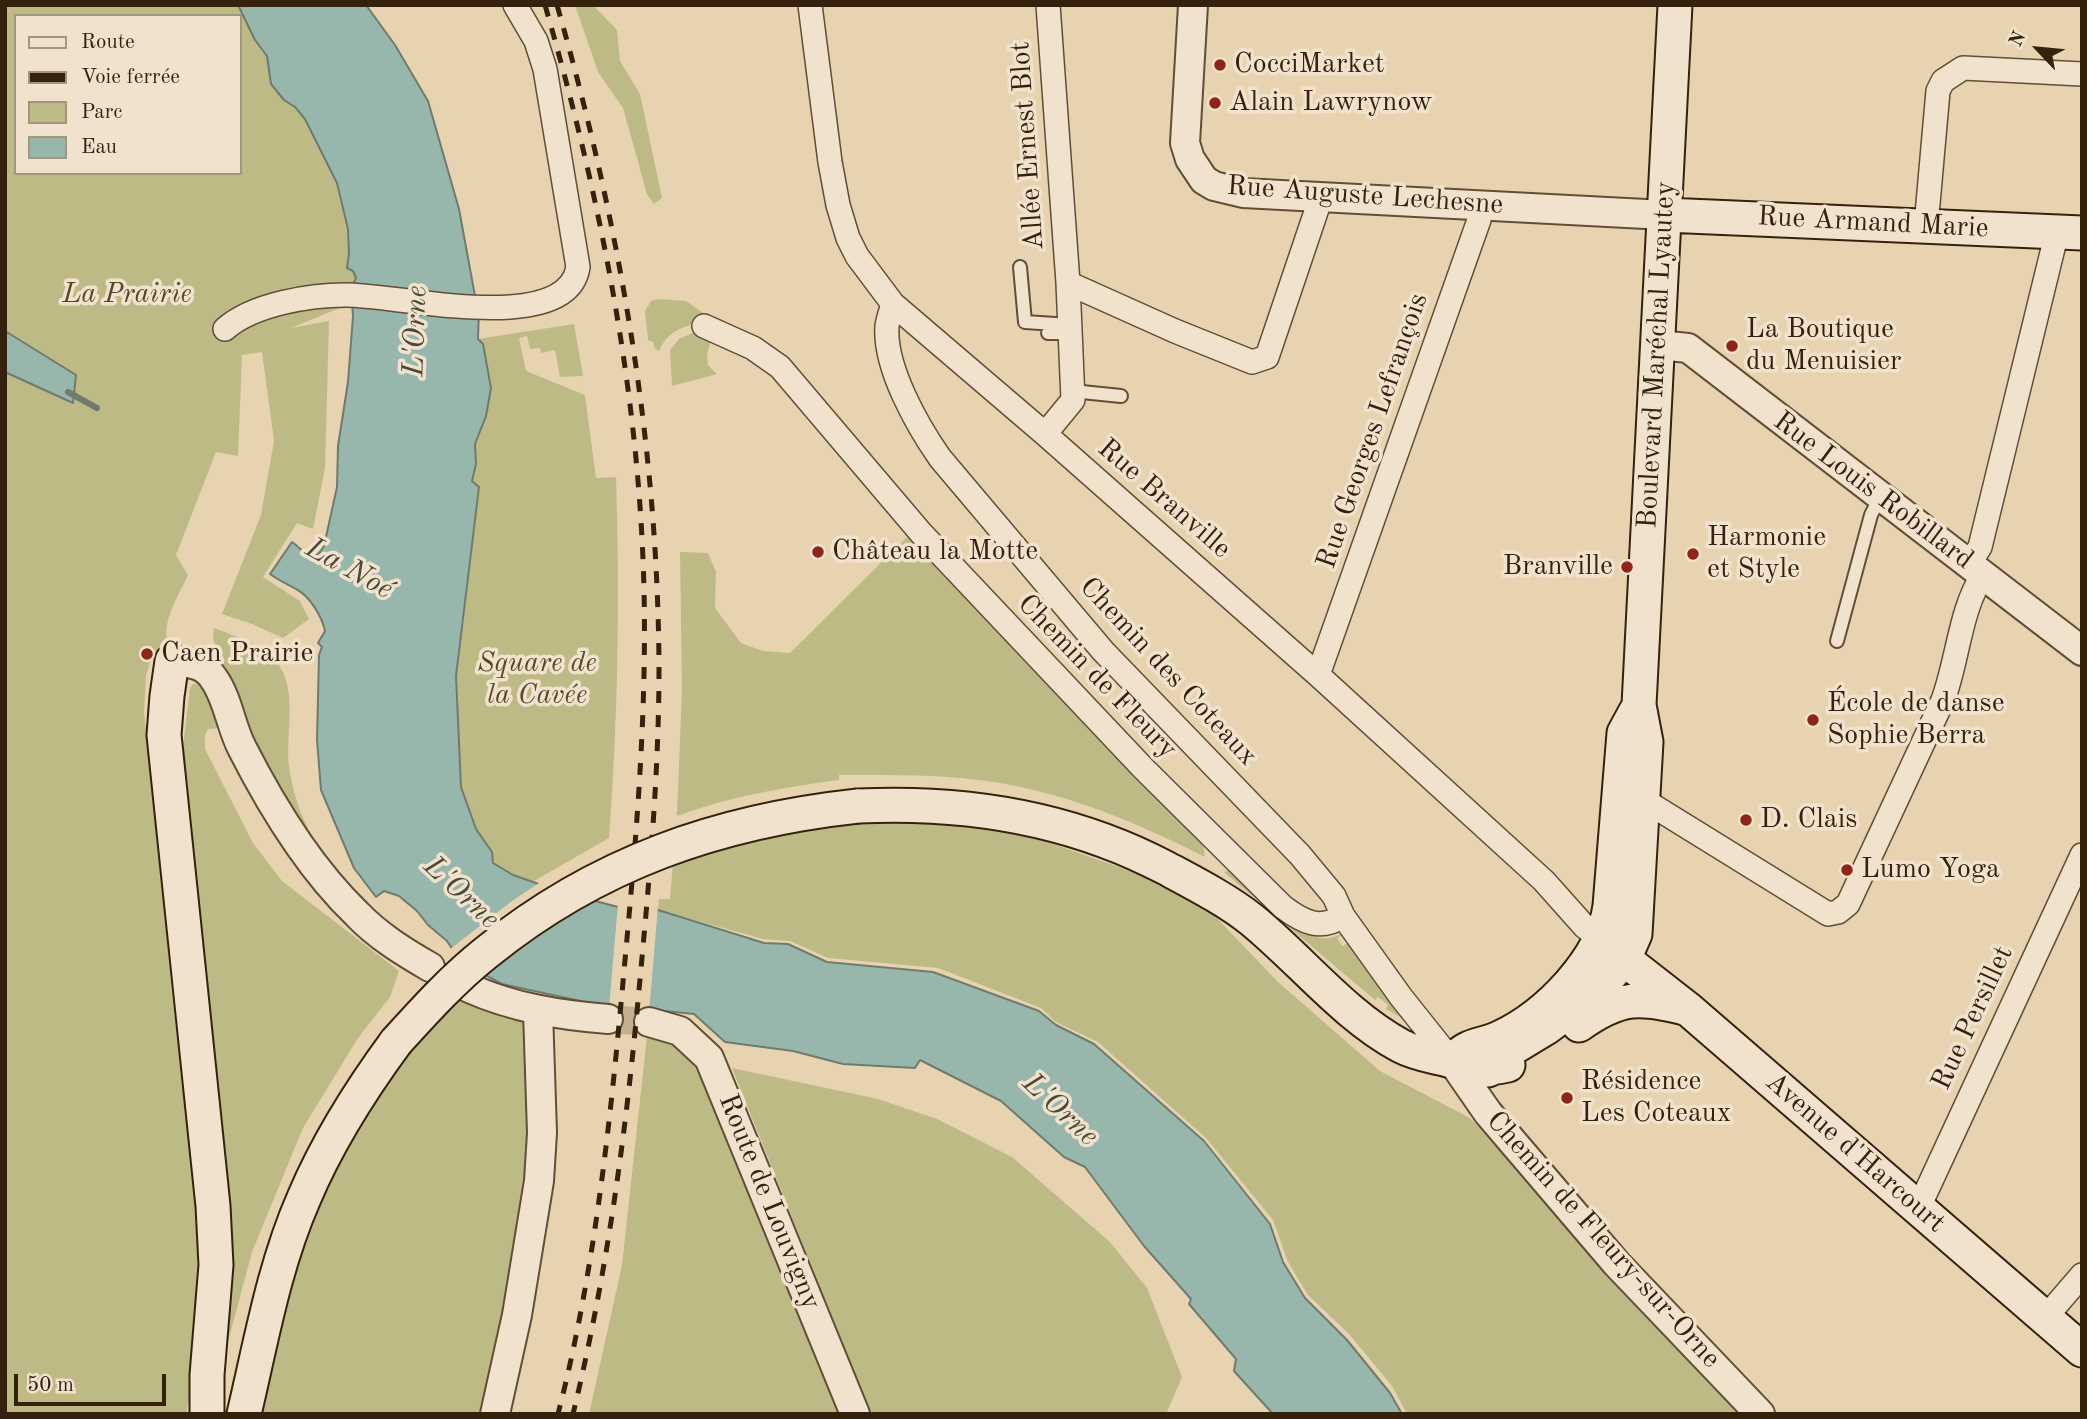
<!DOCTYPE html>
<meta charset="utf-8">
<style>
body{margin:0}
#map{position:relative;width:2087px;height:1419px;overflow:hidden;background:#e8d3b0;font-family:"Old Standard TT",serif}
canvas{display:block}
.frame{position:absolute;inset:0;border:7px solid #34220d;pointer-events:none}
.legend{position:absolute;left:14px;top:14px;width:228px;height:161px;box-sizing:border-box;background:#f0e2cc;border:2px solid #a59580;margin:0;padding:9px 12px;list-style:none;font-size:21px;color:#34220d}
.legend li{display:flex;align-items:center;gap:14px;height:35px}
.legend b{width:35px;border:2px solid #a59580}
.north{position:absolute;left:2003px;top:14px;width:70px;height:70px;-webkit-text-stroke:5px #f0e2cc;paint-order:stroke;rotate:296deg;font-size:19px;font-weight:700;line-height:28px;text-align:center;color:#34220d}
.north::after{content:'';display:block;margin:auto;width:24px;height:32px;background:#34220d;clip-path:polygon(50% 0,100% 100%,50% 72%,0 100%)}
.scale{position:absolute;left:14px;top:1374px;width:152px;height:32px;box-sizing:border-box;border:4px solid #34220d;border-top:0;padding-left:9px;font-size:21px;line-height:24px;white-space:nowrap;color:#34220d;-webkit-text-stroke:5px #f0e2cc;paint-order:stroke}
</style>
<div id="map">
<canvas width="2087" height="1419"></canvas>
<div class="frame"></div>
<ul class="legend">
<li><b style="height:9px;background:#f0e2cc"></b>Route</li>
<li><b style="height:9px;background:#34220d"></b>Voie ferrée</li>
<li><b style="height:19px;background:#beba86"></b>Parc</li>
<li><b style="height:19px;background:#97b7ad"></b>Eau</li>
</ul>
<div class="north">N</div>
<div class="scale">50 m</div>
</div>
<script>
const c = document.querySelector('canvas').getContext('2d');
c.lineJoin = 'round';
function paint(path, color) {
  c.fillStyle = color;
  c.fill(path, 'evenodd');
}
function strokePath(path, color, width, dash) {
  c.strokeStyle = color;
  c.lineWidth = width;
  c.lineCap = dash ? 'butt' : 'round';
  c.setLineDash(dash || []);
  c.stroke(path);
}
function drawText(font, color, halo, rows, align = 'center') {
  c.font = font + ' "Old Standard TT",serif';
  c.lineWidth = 7;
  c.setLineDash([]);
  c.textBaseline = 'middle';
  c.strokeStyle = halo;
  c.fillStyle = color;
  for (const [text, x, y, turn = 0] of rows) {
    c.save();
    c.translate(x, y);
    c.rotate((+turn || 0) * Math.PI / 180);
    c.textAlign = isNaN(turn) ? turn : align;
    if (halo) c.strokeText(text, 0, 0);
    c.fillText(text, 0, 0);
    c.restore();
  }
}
paint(new Path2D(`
 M5,5H238L255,40L267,56L271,83L284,100L295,107L305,119L337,183L348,229L349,254L347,268L353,271L356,278L351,288L352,303L291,328L329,321L325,468L313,529L297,523L263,577L300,601L309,619L283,638L252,624L222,614L261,515L274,441L262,352L242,355L238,456L216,452L176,555L188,575C180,593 163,619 167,639L152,655L146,676L144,713L154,798L171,984L202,1249L193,1376L186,1414H5ZM16,16H240V173H16Z
 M575,5H593L617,30L620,61L640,94L662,198L654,204L647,194L623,108L598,72Z
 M658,299L686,301L706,315C697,330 673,320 659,351L655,349L653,342L648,340L645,311L651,301Z
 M574,324L583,376L560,377L555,350L541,353L540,348L530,349L527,336L519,338L526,371L585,395L596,478L616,477C620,598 618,718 609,838L534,881L513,875L493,863L492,852L476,829L461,787L458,734L456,676L479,487L472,481L476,464L475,444L489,405L491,382L483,345L478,339Z
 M695,332L711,340L707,354L708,365L717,374L672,386L670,350L679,339Z
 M907,537L1203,843L1205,857C1138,823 1069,794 994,782C943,774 891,775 839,775V780C784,787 729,797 677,816L682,689L680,552L708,553L716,572L715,608L741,643L763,651L790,653Z
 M214,628C234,636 262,644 276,661C299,689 285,733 289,766C294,801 305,828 325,856L314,851L250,739L213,639Z
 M204,683L221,728L208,729L205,735V749L253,843L282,881L399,971L390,997L358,1038L303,1128L252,1252L227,1346L216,1341L181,764L190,688L193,684Z
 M860,823L951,824L1037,838L1149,878L1210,911L1278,982L1380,1071L1470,1118L1739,1414H1407L1392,1386L1349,1334L1308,1295L1288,1262L1273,1220L1206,1138L1098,1042L1056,1022L1041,1008L938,968L828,958L790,941L763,939L658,910L659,899H670L673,861C733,841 796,825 860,823Z
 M1232,869L1302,931C1310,936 1323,941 1333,937C1337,936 1340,934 1344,934L1337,938L1342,946L1350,942L1407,1021L1386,1009L1388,1005L1378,997L1375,1000L1224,872Z
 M461,993L524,1023L530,1057L534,1159L489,1414H257L292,1263L341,1154L404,1051Z
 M647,1036L664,1038L697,1069L729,1126L842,1414H589L622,1265Z
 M732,1068L878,1099L937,1119L1012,1157L1110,1242L1147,1288L1182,1377L1166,1414H871Z`), '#beba86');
const water = new Path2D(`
 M238,5H366L395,45L428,101L459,209L475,296L479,307L478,339L483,344L491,388L486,416L475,444L476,464L472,481L479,487L456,676L461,787L476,829L492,852L493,863L513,875L565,893L618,907L658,910L764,943L788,944L827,962L933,972L1039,1011L1056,1025L1094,1044L1204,1141L1270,1224L1283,1262L1305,1298L1347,1340L1390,1393L1402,1414H1273L1234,1371L1236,1359L1189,1304L1191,1299L1144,1246L1085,1167L1064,1157L1001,1101L920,1060L915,1068L843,1064L793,1051L725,1042L694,1014L594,1004L502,984L483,974L457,956L447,941L428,925L417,911L399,896L384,891L376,897L354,868L321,790L317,740L319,655L322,647L318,643L325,631C322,617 310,596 296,589C287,584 278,580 270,574L292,542C305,551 312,567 324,546L337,487L338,446L348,382L353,316L351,288L356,278L353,271L347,268L349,254L348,229L337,183L305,119L295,107L284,100L271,84L267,56L255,40Z
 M5,331L76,375L73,403L5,372Z`);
paint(water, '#97b7ad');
strokePath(water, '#6f7b6d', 2);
paint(new Path2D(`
 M542,881L566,889L454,959L449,950L512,901Z
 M618,903L658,906L649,1013L609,1009Z`), '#e8d3b0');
strokePath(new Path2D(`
 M68,392L97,408`), '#6f7b6d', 6);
strokePath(new Path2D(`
 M608,1019L649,1022`), '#c4b08f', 28, [28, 14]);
const service = new Path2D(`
 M1020,267L1025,322L1070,325
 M1048,333H1070
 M1072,391L1121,396
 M1837,641L1871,515L1880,497`);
const minor = new Path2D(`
 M810,5L830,162L838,205L848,238L857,256L893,304L1045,434L1318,675L1544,881L1585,927L1611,948
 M1048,5L1068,283L1175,331L1252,362L1267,357L1321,197
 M1926,226L1938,91L1943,81L1963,68L2082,74
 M893,304C891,311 888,319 887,326C884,367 917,425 940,458L1103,651L1300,855L1334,896L1343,916L1401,997L1452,1061
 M704,326L753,348L780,367L921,533L1143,768L1283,907C1303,922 1320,931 1343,916
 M225,329C253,304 310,295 346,295C394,294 567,338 578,267L545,69L536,41L515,5
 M1045,434L1073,400L1068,283
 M1969,564L1980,547L2057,232
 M1318,675L1479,220L1480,205
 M1634,794L1828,914L1838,912L1848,904L1943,700C1958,660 1960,609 1983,575
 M1919,1207L2082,855
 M2045,1318L2082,1275`);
const tertiary = new Path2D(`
 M1193,5L1185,143L1190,159L1204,180L1214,186L1243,193L1665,215
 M1659,345L1688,348L2082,651
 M172,661C189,663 204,663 214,679C228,699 231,727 242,748C272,807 309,868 357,914C378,936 404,952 430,967
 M469,988C514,1008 559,1015 608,1019
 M649,1022L680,1031L709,1058L855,1414
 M1452,1061L1488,1113L1616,1263L1760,1414
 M495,1414L517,1315L539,1181L542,1133L538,1011`);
const secondary = new Path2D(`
 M1665,215L2082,233
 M172,661L167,696L164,735L213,1206L216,1265L207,1375V1414
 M858,806C964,801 1071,818 1166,868C1194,883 1227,900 1252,920C1301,960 1345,1016 1401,1046C1418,1055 1434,1056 1452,1061C1478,1067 1480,1071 1508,1065
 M1624,959L1688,1009L2082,1350
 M1579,1025C1620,996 1640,996 1688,1009
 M1452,1061C1469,1043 1479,1047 1499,1038C1547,1016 1603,959 1610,906L1624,733L1636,711
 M1488,1070L1513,1048L1546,1028L1599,988L1624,959L1635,934L1646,742L1639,705L1675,5
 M244,1414C261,1342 274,1266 304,1198C328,1141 360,1091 396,1042`);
strokePath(service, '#614e36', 16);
strokePath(minor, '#614e36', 26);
strokePath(tertiary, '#614e36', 32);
strokePath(secondary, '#34220d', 37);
strokePath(service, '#f0e2cc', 12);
strokePath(minor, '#f0e2cc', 23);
strokePath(tertiary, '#f0e2cc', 28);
strokePath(secondary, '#f0e2cc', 33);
strokePath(new Path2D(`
 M545,5C600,196 639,390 644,589C647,721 635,852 623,982C610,1125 594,1275 558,1414
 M557,5C619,221 658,443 659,668C659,775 649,883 639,990C626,1133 607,1274 573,1414`), '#34220d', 5, [12, 12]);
const secondaryBridge = new Path2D(`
 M396,1042C425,1010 454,978 487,952C597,863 719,821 858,806`);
strokePath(secondaryBridge, '#34220d', 37, []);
strokePath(secondaryBridge, '#f0e2cc', 33);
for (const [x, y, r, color] of [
 [1220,65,7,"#8f2418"],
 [1215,103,7,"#8f2418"],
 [1732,346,7,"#8f2418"],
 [818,552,7,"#8f2418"],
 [1693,554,7,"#8f2418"],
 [1627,567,7,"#8f2418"],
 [147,654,7,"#8f2418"],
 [1813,720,7,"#8f2418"],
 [1746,820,7,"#8f2418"],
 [1847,870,7,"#8f2418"],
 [1567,1098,7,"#8f2418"]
]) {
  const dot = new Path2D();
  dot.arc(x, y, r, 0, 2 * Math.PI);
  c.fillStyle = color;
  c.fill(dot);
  strokePath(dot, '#f0e2cc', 2.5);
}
drawText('28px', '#34220d', '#f0e2cc', [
 ["CocciMarket",1234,65],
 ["Alain Lawrynow",1229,103],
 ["La Boutique",1746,330],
 ["du Menuisier",1746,362],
 ["Harmonie",1707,538],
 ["et Style",1707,570],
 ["Château la Motte",832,552],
 ["Branville",1613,567,"right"],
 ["Caen Prairie",161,654],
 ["École de danse",1827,704],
 ["Sophie Berra",1827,736],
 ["D. Clais",1760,820],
 ["Lumo Yoga",1861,870],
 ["Résidence",1581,1082],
 ["Les Coteaux",1581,1114]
], 'left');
drawText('28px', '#34220d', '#f0e2cc', [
 ["Allée Ernest Blot",1028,146,-94],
 ["Rue Auguste Lechesne",1365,196,4],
 ["Rue Armand Marie",1873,223,3],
 ["Boulevard Maréchal Lyautey",1657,355,-87],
 ["Rue Georges Lefrançois",1373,431,-71],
 ["Rue Louis Robillard",1873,491,37],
 ["Rue Branville",1164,499,41],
 ["Chemin des Coteaux",1168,672,47],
 ["Chemin de Fleury",1097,677,46],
 ["Rue Persillet",1973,1018,-65],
 ["Avenue d'Harcourt",1855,1153,41],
 ["Route de Louvigny",769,1202,68],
 ["Chemin de Fleury-sur-Orne",1603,1240,48]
]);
drawText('italic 28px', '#56482b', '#f0e2cc', [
 ["La Prairie",127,295],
 ["Square de",537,664],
 ["la Cavée",537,696]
]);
drawText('italic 30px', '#4d4735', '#f0e2cc', [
 ["L'Orne",416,331,-88],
 ["La Noé",349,569,29],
 ["L'Orne",461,893,43],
 ["L'Orne",1060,1110,43]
]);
</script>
